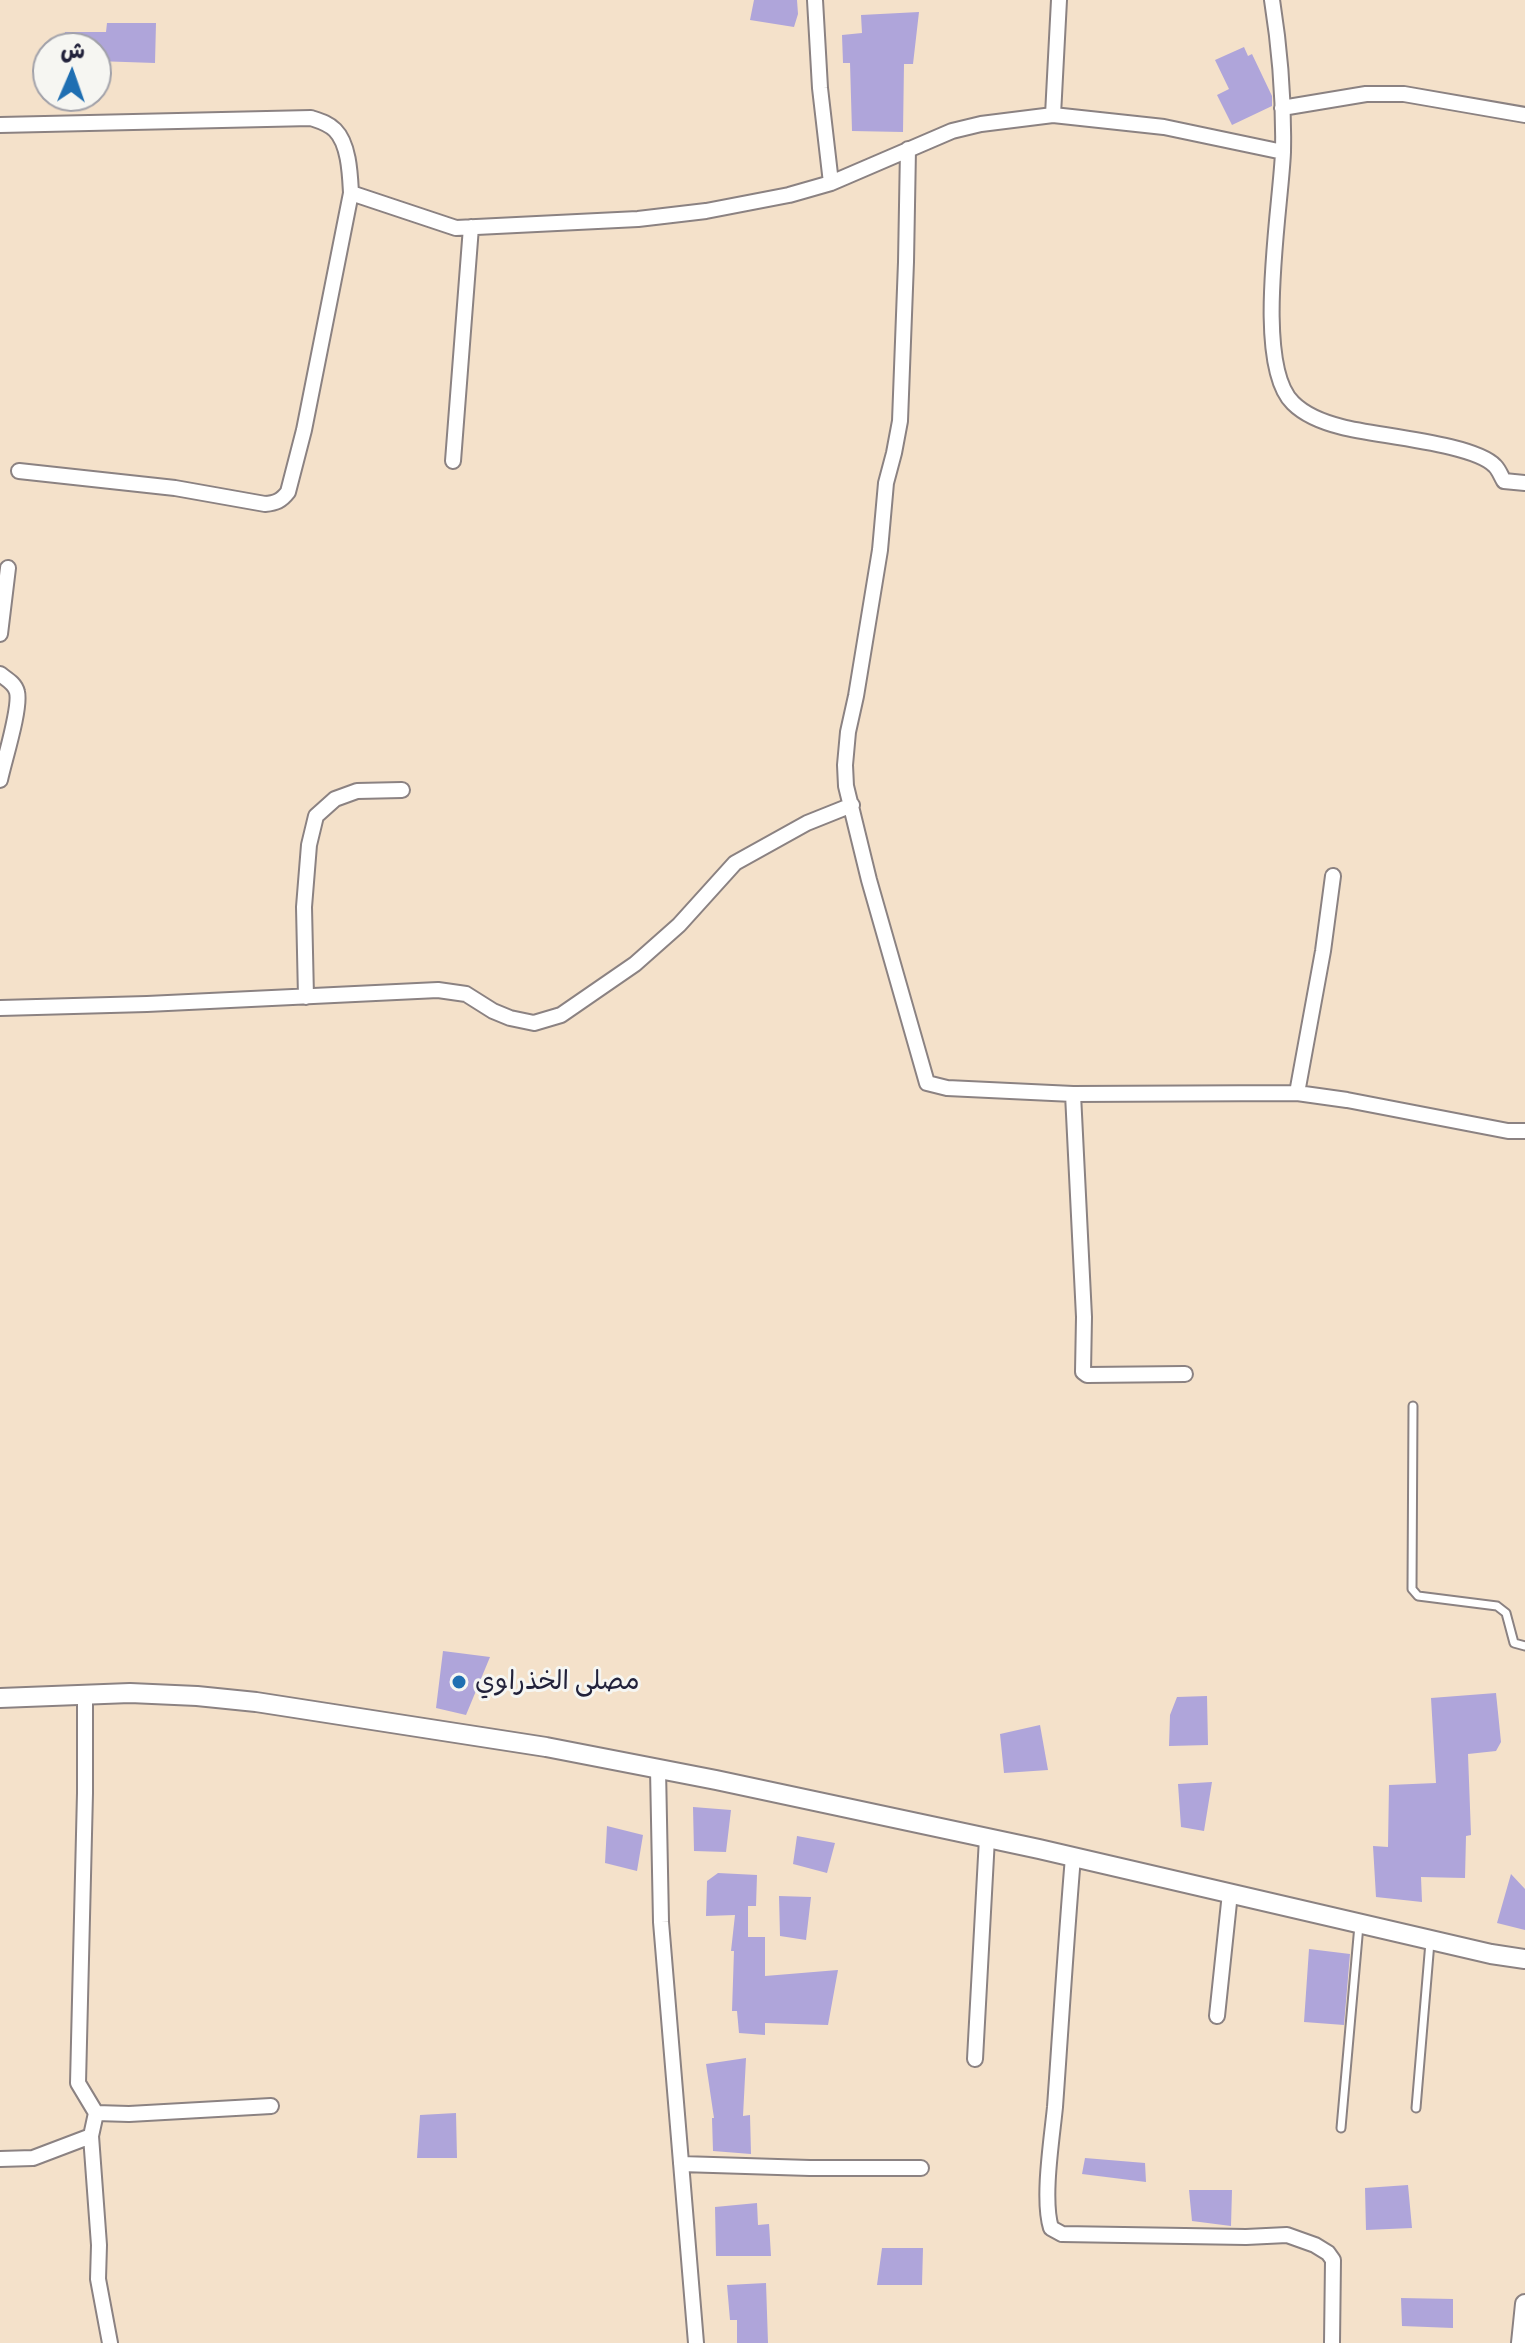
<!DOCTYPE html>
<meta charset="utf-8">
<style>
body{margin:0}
#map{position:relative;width:1525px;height:2343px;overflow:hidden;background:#f4e1ca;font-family:"Patrick Hand","Playpen Sans Arabic",sans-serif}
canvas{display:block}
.north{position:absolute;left:32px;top:32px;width:80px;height:80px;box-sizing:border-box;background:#f6f6f2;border:2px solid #a1a1a9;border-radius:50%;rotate:2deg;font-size:22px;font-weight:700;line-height:32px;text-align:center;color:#22223b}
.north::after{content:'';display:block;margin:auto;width:28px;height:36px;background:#1f6fb2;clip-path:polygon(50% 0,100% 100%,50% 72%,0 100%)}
</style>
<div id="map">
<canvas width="1525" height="2343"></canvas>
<div class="north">ش</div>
</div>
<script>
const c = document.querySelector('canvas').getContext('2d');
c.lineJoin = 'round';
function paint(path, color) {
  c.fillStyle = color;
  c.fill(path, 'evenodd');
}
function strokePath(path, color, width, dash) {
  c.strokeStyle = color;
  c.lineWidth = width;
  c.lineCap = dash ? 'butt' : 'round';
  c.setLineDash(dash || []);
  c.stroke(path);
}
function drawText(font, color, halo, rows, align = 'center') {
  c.font = font + ' "Patrick Hand","Playpen Sans Arabic",sans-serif';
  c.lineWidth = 6;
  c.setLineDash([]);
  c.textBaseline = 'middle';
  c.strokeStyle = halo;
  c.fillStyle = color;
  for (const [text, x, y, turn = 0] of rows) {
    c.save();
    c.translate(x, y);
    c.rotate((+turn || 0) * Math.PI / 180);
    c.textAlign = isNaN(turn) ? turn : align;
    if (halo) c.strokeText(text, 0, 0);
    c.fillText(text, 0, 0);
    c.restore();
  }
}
paint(new Path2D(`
 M754,0H797L798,14L794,27L750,20Z
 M919,12L913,64H904L903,132L852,131L850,63H843L842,35L862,33L861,15Z
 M107,23H156L155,63L96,61V48H64L65,32H106Z
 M1244,47L1248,56L1252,54L1272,96V106L1232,125L1217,95L1229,89L1215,60Z
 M443,1651L490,1657L466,1715L436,1708Z
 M1496,1693L1501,1742L1496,1751L1468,1754L1471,1835L1466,1836L1465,1878L1421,1877L1422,1902L1376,1897L1373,1846L1388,1847L1389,1785L1436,1783L1431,1698Z
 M1207,1696L1208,1745L1169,1746L1170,1715L1177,1697Z
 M1040,1725L1048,1770L1004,1773L1000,1734Z
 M1212,1782L1204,1831L1181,1827L1178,1784Z
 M693,1807L731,1810L726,1852L694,1851Z
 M607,1826L643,1835L637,1871L605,1863Z
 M797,1836L835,1843L827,1873L793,1864Z
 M718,1873L757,1875L756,1906H748V1937H765V1976L838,1970L828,2025L765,2023V2035L739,2033L737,2011H732L734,1951H731L735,1915L706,1916L707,1881Z
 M1511,1874L1525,1889V1930L1497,1923Z
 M779,1896L811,1897L806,1940L780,1936Z
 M1309,1949L1350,1954L1344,2025L1304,2022Z
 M746,2058L743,2116L750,2115L751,2154L713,2151L712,2118H714L706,2064Z
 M456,2113L457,2158H417L420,2115Z
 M1085,2158L1145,2163L1146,2182L1082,2174Z
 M1408,2185L1412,2228L1366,2230L1365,2188Z
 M1189,2190H1232L1231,2226L1192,2221Z
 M757,2203L758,2225L769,2224L771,2256H716L715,2207Z
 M882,2248H923L922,2285H877Z
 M766,2283L768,2343H737V2320H730L727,2285Z
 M1401,2298L1453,2299V2328L1402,2326Z`), '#afa5da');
const service = new Path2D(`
 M1413,1406L1412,1589L1418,1596L1497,1606L1506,1613L1514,1643L1525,1646
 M1416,2108L1430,1942
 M1341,2128L1359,1925`);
const minor = new Path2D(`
 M815,0L820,88L831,183
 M1272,0C1280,50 1284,101 1283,152C1281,207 1253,364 1293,403C1305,415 1326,423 1342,427C1375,436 1473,443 1495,466C1499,470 1501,476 1504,481L1525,483
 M1282,108L1366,94H1404L1525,115
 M1053,115L1059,0
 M0,125L311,118C320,121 328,123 335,130C349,144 350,174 351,193
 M908,149L906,262L900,421L894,453L886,483L880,550L856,696L848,732L845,765L846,786L869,880L927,1083L947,1088L1073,1094L1297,1093L1347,1100L1508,1131H1525
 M453,461L471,227
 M19,471L175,488L265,504C276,503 281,501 288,492L304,430L351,193L456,228L638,219L706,211L789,195L831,183L952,131L981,124L1053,115L1164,127L1283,152
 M0,634L8,568
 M0,674C6,679 15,683 17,692C21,708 4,761 0,780
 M306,997L304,907L309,845L316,816L335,799L357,791L402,790
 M0,1008L147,1004L438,990L466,994L493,1011L510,1018L534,1023L561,1015L635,964L679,925L735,863L807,823L852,805
 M1297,1093L1323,951L1333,876
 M1073,1094L1084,1317L1083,1372L1087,1375L1185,1374
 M85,1694V1793L78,2083L96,2113L91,2136L99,2245L98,2279L110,2343
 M658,1769L661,1922L696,2343
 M1073,1857C1066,1940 1061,2023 1055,2107C1052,2138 1042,2199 1051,2228L1062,2234L1246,2237L1287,2235L1315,2245L1328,2253L1333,2260L1332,2343
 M1217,2016L1230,1893
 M975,2059L987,1838
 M96,2113L129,2114L271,2106
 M0,2159L33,2158L91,2136
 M681,2164L810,2168H921`);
const tertiary = new Path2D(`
 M0,1698L130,1693L197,1696L256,1702L546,1747L716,1780L1039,1849L1491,1954L1525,1959
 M1521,2343L1525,2304`);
strokePath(service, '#8b8282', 11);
strokePath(minor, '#8b8282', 18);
strokePath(tertiary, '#8b8282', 22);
strokePath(service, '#fff', 7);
strokePath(minor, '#fff', 14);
strokePath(tertiary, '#fff', 18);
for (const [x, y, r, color] of [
 [459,1682,8,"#1f6fb2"]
]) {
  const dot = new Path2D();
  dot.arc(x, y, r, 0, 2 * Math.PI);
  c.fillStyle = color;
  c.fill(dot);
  strokePath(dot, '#f6f6f2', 3);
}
drawText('26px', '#22223b', '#f6f6f2', [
 ["مصلى الخذراوي",475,1682]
], 'left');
</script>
